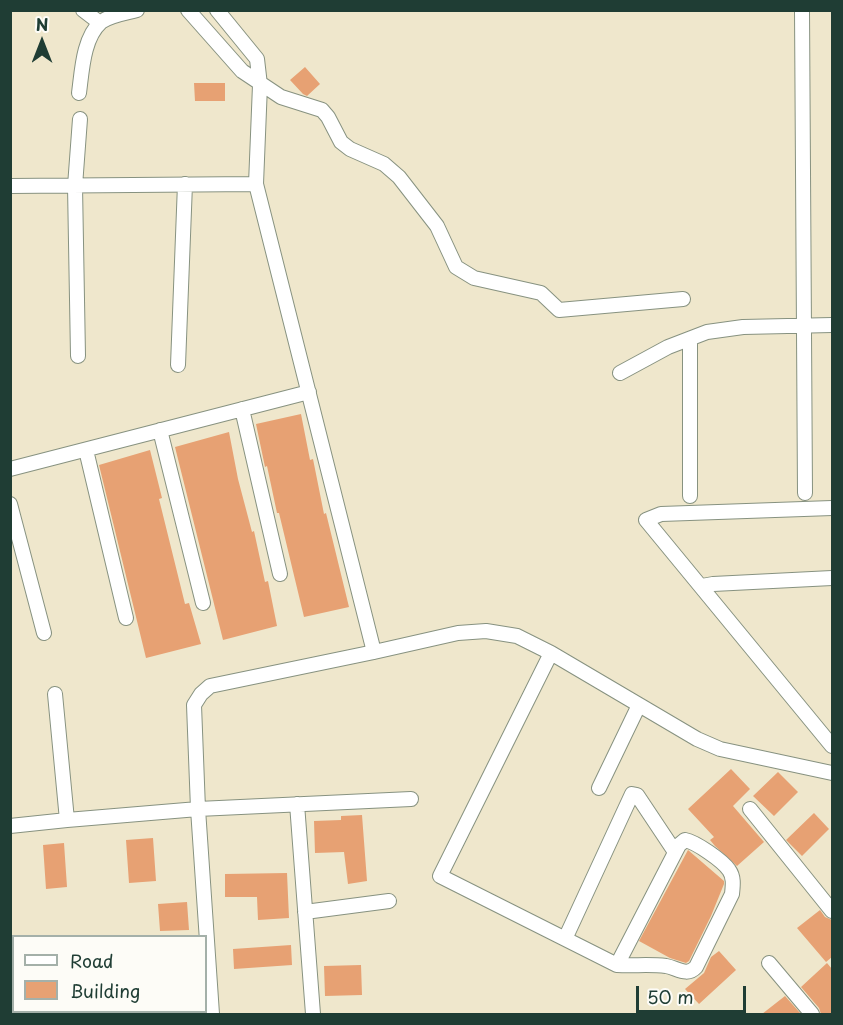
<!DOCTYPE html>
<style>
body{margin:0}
#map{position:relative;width:843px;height:1025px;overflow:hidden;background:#efe7cc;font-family:"Playpen Sans",sans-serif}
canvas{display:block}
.frame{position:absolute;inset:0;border:12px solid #1f3d34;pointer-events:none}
.legend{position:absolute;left:12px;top:935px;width:195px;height:78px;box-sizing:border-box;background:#fdfcf7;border:2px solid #a4b0a9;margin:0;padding:8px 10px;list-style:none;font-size:18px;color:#1f3d34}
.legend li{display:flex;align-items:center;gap:12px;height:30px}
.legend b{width:30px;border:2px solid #a4b0a9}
.north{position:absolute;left:12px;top:12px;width:60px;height:60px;-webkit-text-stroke:4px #fdfcf7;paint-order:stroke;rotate:0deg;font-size:16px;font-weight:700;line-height:24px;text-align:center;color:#1f3d34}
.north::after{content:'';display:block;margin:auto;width:21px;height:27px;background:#1f3d34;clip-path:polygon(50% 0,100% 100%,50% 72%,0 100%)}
.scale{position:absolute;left:636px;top:986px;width:110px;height:27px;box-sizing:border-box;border:3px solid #1f3d34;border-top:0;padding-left:8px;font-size:18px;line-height:21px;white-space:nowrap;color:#1f3d34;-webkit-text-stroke:4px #fdfcf7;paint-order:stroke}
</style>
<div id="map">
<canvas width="843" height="1025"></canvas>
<div class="frame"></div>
<ul class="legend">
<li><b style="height:8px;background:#fff"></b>Road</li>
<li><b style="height:16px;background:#e7a173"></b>Building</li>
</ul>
<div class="north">N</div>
<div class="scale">50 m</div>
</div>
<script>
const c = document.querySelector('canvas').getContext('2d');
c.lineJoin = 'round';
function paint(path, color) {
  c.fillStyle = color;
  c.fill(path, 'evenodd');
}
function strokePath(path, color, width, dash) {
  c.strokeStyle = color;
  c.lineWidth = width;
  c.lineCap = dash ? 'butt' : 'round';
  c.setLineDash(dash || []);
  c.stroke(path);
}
paint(new Path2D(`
 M305,67L320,84L307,96L303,94L290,80Z
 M194,83H225V101H195Z
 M301,414L310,460L313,459L324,514L326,513L349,607L304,617L279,513H277L267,466L265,467L256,424Z
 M229,432L238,479L252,532L254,531L265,582L268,581L277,626L223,640L175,447Z
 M150,450L162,498L159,499L185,604L189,603L201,644L146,658L99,465Z
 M731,769L750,789L733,806L764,842L737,866L715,846L710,840L714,837L688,809Z
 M778,772L798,792L774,816L753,796Z
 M814,813L829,829L802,856L786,840Z
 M362,815L367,881L348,884L344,852L315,853L314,821L341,820V816Z
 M153,838L156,881L129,883L126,840Z
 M64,843L67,887L46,889L43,845Z
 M688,850L724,881V884L711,916L689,961L686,963L670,958L639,941Z
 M287,873L289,918L258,920L257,897H225V874Z
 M187,902L189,930L160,931L158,904Z
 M820,910L825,917L832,920V957L826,962L797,928Z
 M291,945L292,965L234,969L233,949Z
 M719,951L736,970L699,1004L685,989L704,973L711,957Z
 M827,963L832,969V1014H821L819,1008L801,987Z
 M361,965L362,995L325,996L324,966Z
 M785,996L801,1014H762Z`), '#e7a173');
const street = new Path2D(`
 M83,10L100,23
 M188,10L242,71L281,97L322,110L328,117L341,142L350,149L384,164L399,177L437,226L456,267L474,278L541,293L559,310L683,299
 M217,10L257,59L260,85L256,184L374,652
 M802,10L805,493
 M79,93C82,71 83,38 101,22C110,15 126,13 137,10
 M10,186L256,184
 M690,339V496
 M78,356L75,186L80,119
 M178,365L185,184
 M620,373L668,347L707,332L743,327L832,325
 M242,409L280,574
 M160,430L203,603
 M86,450L126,618
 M10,469L309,392
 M10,504L44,633
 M832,508L661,514L646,520L832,746
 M702,586L713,584L832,578
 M551,653L440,876L617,965C634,966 649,964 666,966C677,968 687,977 696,967L732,894C733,885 734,877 729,870C723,861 696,842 685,840L679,845L617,965
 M599,788L639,705
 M297,804L313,1014
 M750,809L832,911
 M67,820L198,809L411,799
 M10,826L67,820L55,694
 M305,912L389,901
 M565,939L632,794L637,795L675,852
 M10,959H14
 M769,963L812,1014
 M32,1012V1014
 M123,1012V1014
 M212,1014L198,809L194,705L201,694L210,686L374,652L458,633L486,631L517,636L551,653L697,739L720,749L832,773`);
strokePath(street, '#879280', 16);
strokePath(street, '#fff', 14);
</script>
